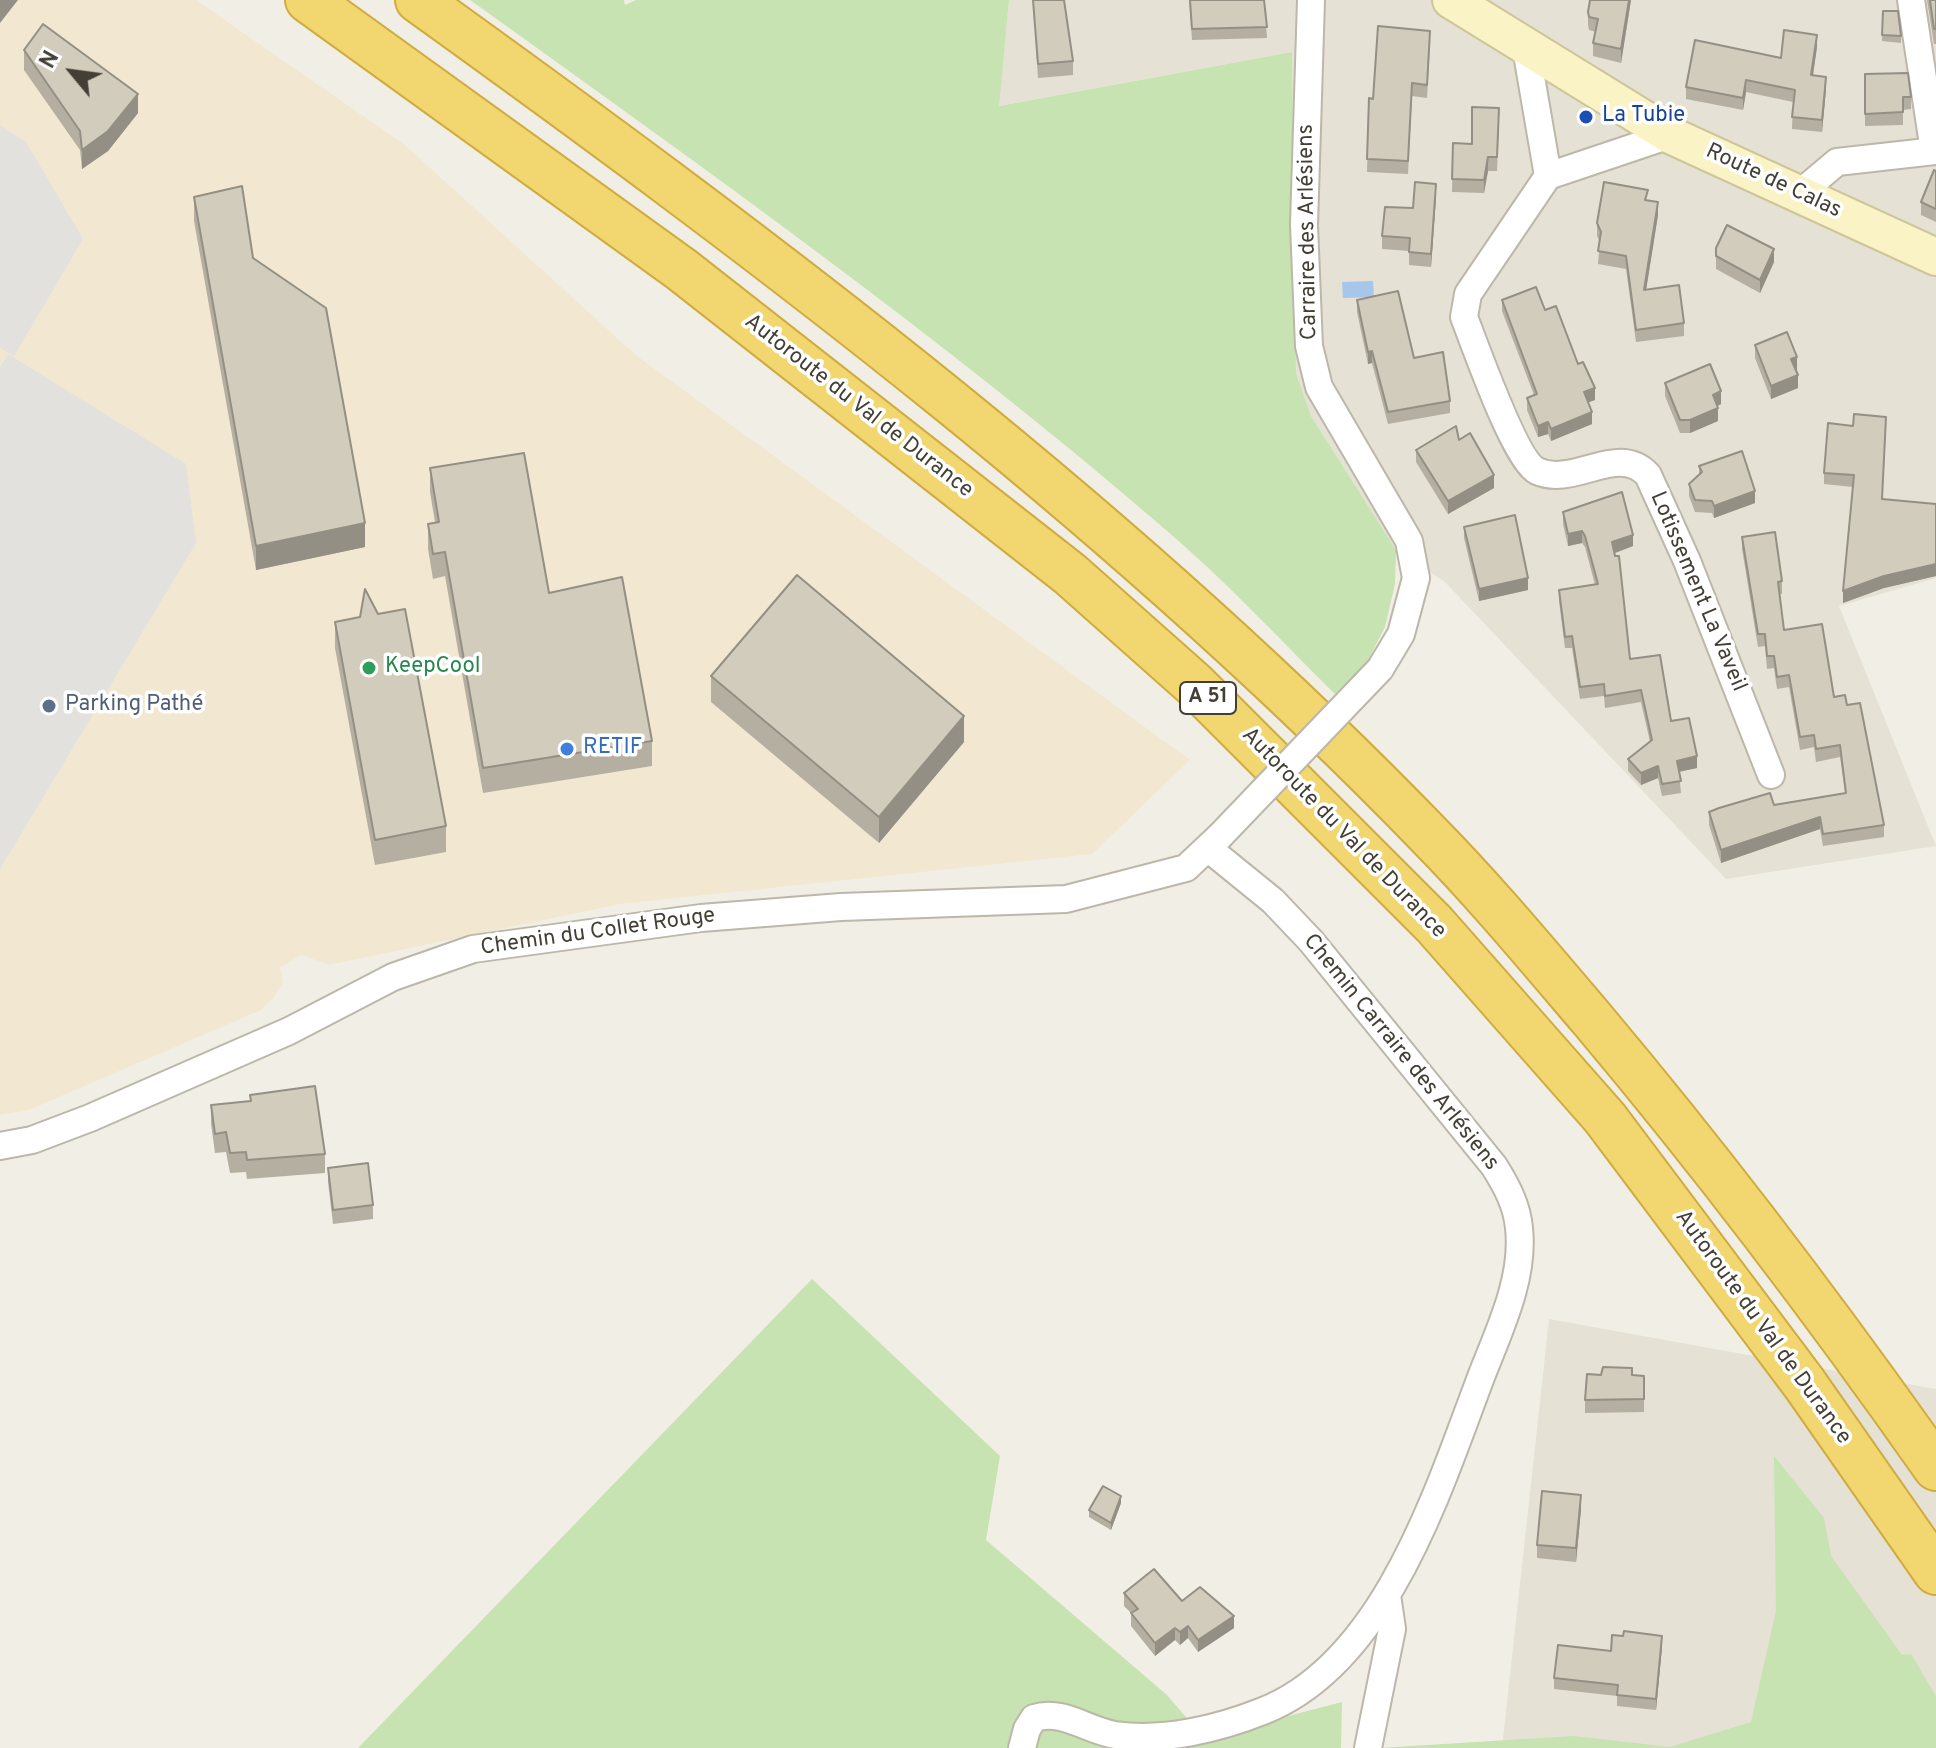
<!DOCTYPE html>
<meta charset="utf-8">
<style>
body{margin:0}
#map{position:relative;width:1936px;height:1748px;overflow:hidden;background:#f1efe5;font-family:Overpass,sans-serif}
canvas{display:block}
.north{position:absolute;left:32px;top:32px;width:80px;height:80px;-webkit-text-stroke:6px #fff;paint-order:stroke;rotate:299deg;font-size:22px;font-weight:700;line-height:32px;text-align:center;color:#433f35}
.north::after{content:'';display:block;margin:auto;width:28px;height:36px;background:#433f35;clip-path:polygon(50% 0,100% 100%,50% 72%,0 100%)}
</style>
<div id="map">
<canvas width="1936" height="1748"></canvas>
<div class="north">N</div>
</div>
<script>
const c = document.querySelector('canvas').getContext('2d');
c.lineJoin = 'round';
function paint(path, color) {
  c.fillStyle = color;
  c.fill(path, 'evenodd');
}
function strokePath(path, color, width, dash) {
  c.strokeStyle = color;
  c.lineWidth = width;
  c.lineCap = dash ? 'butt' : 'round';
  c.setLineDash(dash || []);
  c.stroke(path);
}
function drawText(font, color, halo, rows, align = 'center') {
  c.font = font + ' Overpass,sans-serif';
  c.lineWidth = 7;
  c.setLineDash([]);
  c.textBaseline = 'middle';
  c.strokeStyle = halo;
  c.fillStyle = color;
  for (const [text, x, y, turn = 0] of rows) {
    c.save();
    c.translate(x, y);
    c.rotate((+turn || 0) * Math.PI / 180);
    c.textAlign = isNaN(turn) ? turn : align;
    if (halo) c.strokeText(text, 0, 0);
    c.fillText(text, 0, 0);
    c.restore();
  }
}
paint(new Path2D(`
 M1009,0H1936V578L1839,606L1936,846L1726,879L1445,582L1396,550L1311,416L1296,373L1292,52L998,106Z
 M1549,1319L1936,1389V1748H1502Z`), '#e5e1d4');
paint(new Path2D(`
 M0,0H196L405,145L637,356L1190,760L1092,854L620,904L329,965L302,955L280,967L283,983L274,997L261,1010L29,1110L0,1115Z`), '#f2e8d1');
paint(new Path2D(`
 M470,0H624L625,5L636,0H1009L999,106L1292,52L1296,373L1311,416L1396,550L1395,584L1385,627L1367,662L1335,694C1279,639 1225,580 1166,530C945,339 707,170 470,0Z
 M812,1279L1000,1456L986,1540L1167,1695L1204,1738L1342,1702L1341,1748H358Z
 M1774,1456L1824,1518L1831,1556L1902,1655L1911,1654L1936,1696V1748H1378L1574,1736L1670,1747L1751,1722L1776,1611Z`), '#c6e3b1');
paint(new Path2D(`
 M0,125L26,142L83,239L14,356L0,348Z
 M8,354L186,464L196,543L0,869V367Z`), '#e2e1dd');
paint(new Path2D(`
 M1373,281L1374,297L1343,298L1342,282Z`), '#a6c6ea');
const minor = new Path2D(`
 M1311,0L1304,225L1309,346L1319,387L1409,541L1416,578L1401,634L1380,669
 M1911,0L1934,151
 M1526,48L1548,176
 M1670,135L1548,176L1468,294L1464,317C1475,345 1515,460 1537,471C1574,488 1618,442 1648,475L1687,561L1771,775
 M1799,194L1837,162L1936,151
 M0,1146L32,1140L90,1118L289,1031L393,977L473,949L701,918L841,907L1066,899L1186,868L1220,836
 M1022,1748L1027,1729L1034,1718C1063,1709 1086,1730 1115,1735C1163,1742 1218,1729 1263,1711C1383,1664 1437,1494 1478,1385C1496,1336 1525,1282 1519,1228C1517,1205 1506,1185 1494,1166L1311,941L1273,901L1209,849
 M1368,1748L1392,1629L1387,1595`);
const secondary = new Path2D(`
 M1451,0L1670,135L1936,257`);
const motorway = new Path2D(`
 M308,0L681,269L1070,574L1195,685L1434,924L1605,1118L1804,1383L1936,1572
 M418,0C774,256 1123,519 1429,835C1486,893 1539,957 1592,1019C1714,1164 1827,1313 1936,1468`);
strokePath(minor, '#bcb7a9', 30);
strokePath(secondary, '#cec598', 40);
strokePath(motorway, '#d0ac40', 48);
strokePath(minor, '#fff', 26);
strokePath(secondary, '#faf3c6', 36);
strokePath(motorway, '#f2d66f', 44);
const minorBridge = new Path2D(`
 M1220,836L1380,669`);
strokePath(minorBridge, '#bcb7a9', 30, []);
strokePath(minorBridge, '#fff', 26);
paint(new Path2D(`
 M1033,0L1073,61V75L1038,78Z
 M1189,0H1264L1267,38L1192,40Z
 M1631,0L1621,63L1593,56V43L1596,32L1589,30L1588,25V12Z
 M1927,0H1936V44H1934Z
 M1883,11L1901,36V43L1882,41Z
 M1430,44L1427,98L1412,96L1408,174L1367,172L1369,98L1373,99Z
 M1817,47L1813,76L1826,89L1822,132L1792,129L1793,102L1746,92L1743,110L1686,99V87Z
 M24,50L138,113L108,151L82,169L80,150L24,70Z
 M1865,74L1911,97V109L1903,110V125L1865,126Z
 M1499,121L1497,171H1488L1484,193L1452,192L1453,143L1472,144Z
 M1936,171V222L1921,215V202Z
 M194,197L365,547L256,570L194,221Z
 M1436,197L1431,267L1409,265V251L1382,249V236L1413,208Z
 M1648,201L1658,215L1646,290L1684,323V336L1636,342L1626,269L1598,264L1600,242L1597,236V223Z
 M1716,248L1774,262L1760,293L1716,269Z
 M1357,300L1414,358L1450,401V413L1388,424L1372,363L1368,364L1357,312Z
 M1502,300L1545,310L1578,364L1595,400L1588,402L1592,424L1551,441L1548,434L1538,437L1527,410V398L1534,395L1502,311Z
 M1755,345L1797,370H1796L1798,388L1771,399L1755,358Z
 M1665,383L1721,404L1717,406L1718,421L1690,433H1680L1665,396Z
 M1886,429L1882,499L1936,504V576L1884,588L1843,603L1853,487L1824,484V473Z
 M1459,440L1494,488L1448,514L1416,462V450Z
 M1699,466L1755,503L1714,518L1712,513L1695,512L1689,496V484L1699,475Z
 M430,468L549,593L652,741V766L483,793L445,576L433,579L428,549V524L435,522L430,492Z
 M1563,512L1633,546L1615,553L1630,659L1671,721L1697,768L1679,772L1681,793L1662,796L1658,778L1641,785L1628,771V759L1650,742L1641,702L1605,708L1604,696L1580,699L1572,648H1565L1559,601V590L1595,585L1585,547L1582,543L1568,546L1563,524Z
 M1464,527L1528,590L1479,601L1464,538Z
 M1742,537L1782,581V594H1780L1784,630L1834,697L1847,705L1884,825V837L1823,846L1820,829L1721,863L1709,825V812L1774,805L1845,793L1840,757L1816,762L1814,747L1800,750L1789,687L1777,689L1774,668L1767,669L1765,646L1758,647L1742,549Z
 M360,617L446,826V852L375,865L335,648V622Z
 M711,676L964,742L879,843L711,702Z
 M250,1095L325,1154V1173L247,1179L246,1172L230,1173L226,1152L215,1153L211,1124V1105L250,1101Z
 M328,1168L373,1205V1219L333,1224L328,1182Z
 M1644,1376V1412L1585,1413V1400Z
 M1121,1503L1111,1530L1089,1517V1510Z
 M1581,1509L1576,1562L1537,1558V1545Z
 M1124,1593L1182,1601L1234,1628L1198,1652L1188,1638L1180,1645L1175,1640L1155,1656L1131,1626V1613L1124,1606Z
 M1662,1647L1656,1710L1617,1706V1696L1554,1689V1678L1611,1651Z`), '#b5afa2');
paint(new Path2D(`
 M0,0H18L0,23Z
 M1629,0H1631L1621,63V49Z
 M1817,35V47L1811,87V75Z
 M1826,77V89L1822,132V120Z
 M1746,80V92L1743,110V98Z
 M138,94V113L108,151L82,169V150Z
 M1488,157V171L1484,193V180Z
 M1436,184V197L1431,267V254Z
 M1658,202V215L1644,303V290Z
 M1774,249V262L1760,293V280Z
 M1372,351V363L1368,364V352Z
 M1797,357V370L1791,372V359Z
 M1798,375V388L1771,399V386Z
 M1595,388V400L1584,404V392Z
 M1721,391V404L1713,408V395Z
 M1718,408V421L1690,433V420Z
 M1592,412V424L1551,441V429Z
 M1548,422V434L1538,437V426Z
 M1494,475V488L1448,514V501Z
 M1755,491V503L1714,518V506Z
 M365,523V547L256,570V546Z
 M1582,531V543L1568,546V534Z
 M1633,535V546L1612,554V542Z
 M1936,564V576L1884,588L1843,603V591L1884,576Z
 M1528,578V590L1479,601V589Z
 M964,716V742L879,843V817Z
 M1697,756V768L1677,772V761Z
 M1658,766V778L1641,785V773Z
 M1820,817V829L1721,863V850Z
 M1581,1495V1509L1576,1562V1548Z
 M1121,1496V1503L1111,1530V1523Z
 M1234,1616V1628L1198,1652V1640Z
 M1188,1626V1638L1180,1645V1632Z
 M1175,1628V1640L1155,1656V1643Z
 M1662,1636V1647L1656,1710V1699Z`), '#938f84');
const building = new Path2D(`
 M1033,0H1064L1073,61L1038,64Z
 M1190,0H1264L1267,27L1192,29Z
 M1590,0H1629L1621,49L1593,43L1598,19L1589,17L1588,12Z
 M1930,0H1936V29H1934Z
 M1883,11H1898L1901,36L1882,35Z
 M43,24L138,94L108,131L82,150L80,131L24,50Z
 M1378,26L1430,31L1427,85L1412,83L1408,161L1367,159L1369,98L1373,99Z
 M1784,30L1817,35L1811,75L1826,77L1822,120L1792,117L1795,90L1746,80L1743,98L1686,87L1695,40L1781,58Z
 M1908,73L1911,97H1903V112L1865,114V74Z
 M1472,107L1499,108L1497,157H1488L1484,180L1452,179L1453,143L1472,144Z
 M1934,170L1936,171V209L1921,202Z
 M1415,182L1436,184L1431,254L1409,252L1410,238L1382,236L1385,207L1413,208Z
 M1604,182L1648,190L1645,200L1658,202L1644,290L1679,285L1684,323L1636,330L1626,256L1598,251L1601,232L1597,223Z
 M242,186L253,258L326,308L365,523L256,546L194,197Z
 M1727,225L1774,249L1760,280L1716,256V248Z
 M1536,287L1545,310L1556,306L1578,364L1583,362L1595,388L1584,392L1592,412L1551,429L1548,422L1538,426L1527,398L1537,394L1502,300Z
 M1398,291L1414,358L1443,352L1450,401L1388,412L1372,351L1368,352L1357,300Z
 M1787,332L1797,357L1791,359L1798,375L1771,386L1755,345Z
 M1710,364L1721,391L1713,395L1718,408L1690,420H1680L1665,383Z
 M1854,414L1886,417L1882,499L1936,504V564L1884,576L1843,591L1854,475L1824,473L1828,423L1853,426Z
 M1456,426L1459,440L1470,433L1494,475L1448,501L1416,450Z
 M1742,451L1755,491L1714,506L1712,501L1695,500L1689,484L1702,472L1699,466Z
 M524,453L549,593L622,577L652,741L483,768L445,552L433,554L428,524L439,522L430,468Z
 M1622,492L1633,535L1612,542L1615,556H1619L1630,659L1660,655L1671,721L1689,718L1697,756L1677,761L1681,781L1662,784L1658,766L1641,773L1628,759L1652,740L1641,690L1605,696L1604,684L1580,687L1572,636L1565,637L1559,590L1598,584L1585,536L1582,531L1568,534L1563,512Z
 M1515,515L1528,578L1479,589L1464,527Z
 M1775,532L1782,581L1778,582L1784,630L1822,624L1834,697L1845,695L1847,705L1860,703L1884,825L1823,834L1820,817L1721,850L1709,812L1719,808L1770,793L1774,805L1846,793L1840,745L1816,749L1814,735L1800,737L1789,675L1777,677L1774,656H1767L1765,634H1758L1742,537Z
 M797,575L964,716L879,817L711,676Z
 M365,589L378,614L405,609L446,826L375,840L335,622L360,617Z
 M315,1086L325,1154L247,1160L246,1152L230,1153L226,1132L215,1134L211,1105L251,1101L250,1095Z
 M368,1163L373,1205L333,1210L328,1168Z
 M1603,1367L1632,1368V1375L1644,1376V1399L1585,1400L1587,1374L1601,1375Z
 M1103,1486L1121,1496L1111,1523L1089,1510Z
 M1542,1491L1581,1495L1576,1548L1537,1545Z
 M1154,1569L1182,1601L1200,1587L1234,1616L1198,1640L1188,1626L1180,1632L1175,1628L1155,1643L1131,1613L1138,1609L1124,1593Z
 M1624,1631L1662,1636L1656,1699L1617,1695L1618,1685L1554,1678L1558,1645L1611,1651L1612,1635L1623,1636Z`);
paint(building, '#d2ccbc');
strokePath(building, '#938f84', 2);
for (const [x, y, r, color] of [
 [1586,117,8,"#1a4fb4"],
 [369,668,8,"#2e9e5b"],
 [49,706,8,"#5c6f8a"],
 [567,749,8,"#3f7fe0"]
]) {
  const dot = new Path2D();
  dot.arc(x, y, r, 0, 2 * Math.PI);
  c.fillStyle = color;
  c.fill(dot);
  strokePath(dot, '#fff', 3);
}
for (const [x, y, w] of [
 [1208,698,56]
]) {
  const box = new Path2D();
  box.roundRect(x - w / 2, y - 16, w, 32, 6);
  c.fillStyle = '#fff';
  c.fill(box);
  strokePath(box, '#433f35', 2);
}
drawText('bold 20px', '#433f35', null, [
 ["A 51",1208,698]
]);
drawText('22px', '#164399', '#fff', [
 ["La Tubie",1602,117]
], 'left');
drawText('22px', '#433f35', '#fff', [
 ["Route de Calas",1773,182,25],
 ["Carraire des Arlésiens",1309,232,-91],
 ["Autoroute du Val de Durance",858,407,38],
 ["Lotissement La Vaveil",1697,592,67],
 ["Autoroute du Val de Durance",1343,834,46],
 ["Chemin du Collet Rouge",598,933,-8],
 ["Chemin Carraire des Arlésiens",1400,1053,51],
 ["Autoroute du Val de Durance",1762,1328,54]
]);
drawText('22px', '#27864d', '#fff', [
 ["KeepCool",385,668]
], 'left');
drawText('22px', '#4e5e75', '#fff', [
 ["Parking Pathé",65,706]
], 'left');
drawText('22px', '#366cbe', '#fff', [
 ["RETIF",583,749]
], 'left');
</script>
